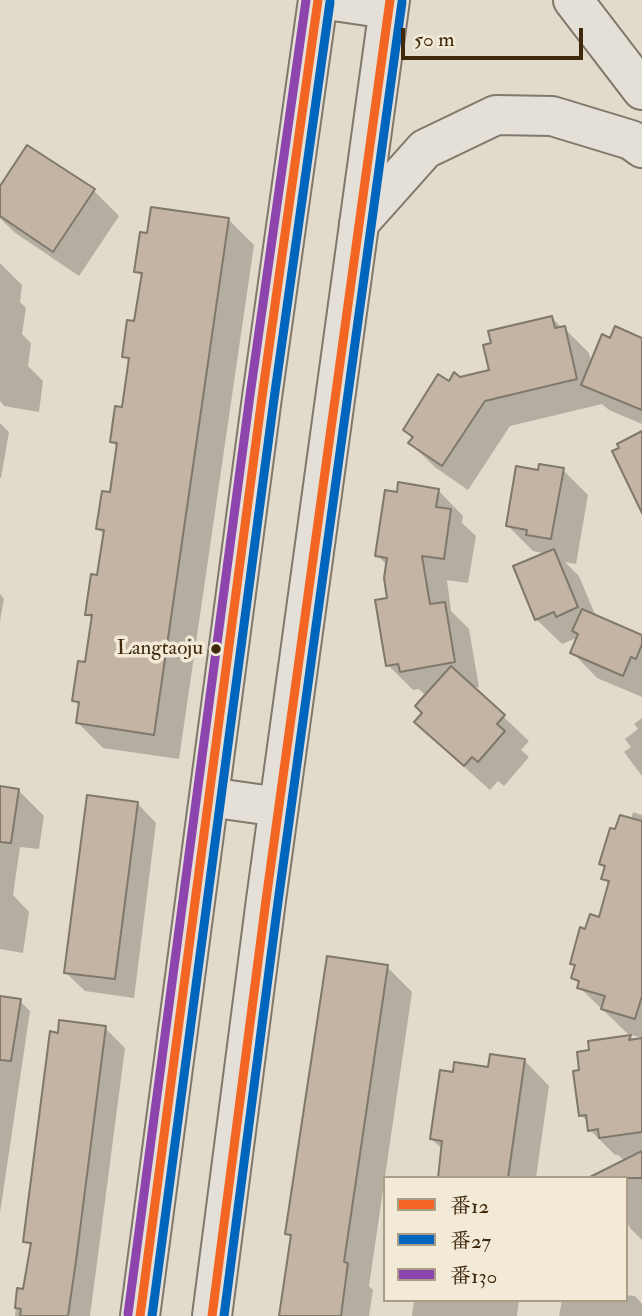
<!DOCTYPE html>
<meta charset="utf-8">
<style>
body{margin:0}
#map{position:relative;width:642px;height:1316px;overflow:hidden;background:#e2dacb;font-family:"IM FELL Double Pica","Noto Serif SC",serif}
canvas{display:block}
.legend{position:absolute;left:383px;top:1176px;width:245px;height:126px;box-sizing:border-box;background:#f3e9d7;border:2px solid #ab9c86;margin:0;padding:9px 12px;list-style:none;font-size:21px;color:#3f290c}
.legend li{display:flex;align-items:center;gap:14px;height:35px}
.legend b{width:35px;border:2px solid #ab9c86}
.scale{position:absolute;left:401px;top:28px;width:182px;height:32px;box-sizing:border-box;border:4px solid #3f290c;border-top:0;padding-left:9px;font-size:21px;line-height:24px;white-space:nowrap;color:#3f290c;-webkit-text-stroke:5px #f3e9d7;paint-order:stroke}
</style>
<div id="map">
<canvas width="642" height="1316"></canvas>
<ul class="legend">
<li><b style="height:9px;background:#f26522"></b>番12</li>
<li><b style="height:9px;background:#0065bd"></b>番27</li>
<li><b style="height:9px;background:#8e44ad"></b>番130</li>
</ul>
<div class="scale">50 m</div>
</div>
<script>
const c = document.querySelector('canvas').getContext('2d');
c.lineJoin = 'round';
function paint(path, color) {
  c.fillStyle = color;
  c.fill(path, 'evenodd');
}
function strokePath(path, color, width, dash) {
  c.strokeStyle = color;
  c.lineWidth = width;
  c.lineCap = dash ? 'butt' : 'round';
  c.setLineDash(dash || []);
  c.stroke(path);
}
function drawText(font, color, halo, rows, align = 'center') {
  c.font = font + ' "IM FELL Double Pica",serif';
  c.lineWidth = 7;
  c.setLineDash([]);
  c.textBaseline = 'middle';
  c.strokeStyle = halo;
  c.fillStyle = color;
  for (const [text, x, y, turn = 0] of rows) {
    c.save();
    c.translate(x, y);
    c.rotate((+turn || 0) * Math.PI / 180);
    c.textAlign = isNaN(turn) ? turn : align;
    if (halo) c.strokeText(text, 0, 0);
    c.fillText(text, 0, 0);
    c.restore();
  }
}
paint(new Path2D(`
 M0,189L94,191L119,216L79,276L14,232L0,218Z
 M229,220L254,245L179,759L103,748L78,723L80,706L74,701L86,664L93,620L87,614L99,577L105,535L98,529L111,494L118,448L112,442L123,409L130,362L124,356L136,323L143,277L136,271Z
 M0,263L22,285L20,302L26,308L22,334L31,343L28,366L43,381L39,412L4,406L0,401Z
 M552,318L562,328H564L589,353L592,364L611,340H642V424L609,410L602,404L510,426L468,490L436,468L410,443L413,439L405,430L449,383L460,378L491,372Z
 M0,423L9,432L1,478H0Z
 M563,470L588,495L576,564L565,562L579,576L596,617L642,637V697L597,678L572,652L579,637L562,644L536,619L547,554L533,551L508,526L539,472Z
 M438,490L463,516L462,523L476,536L468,583L447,580L451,611L469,629L479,687L473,688L529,741L521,750L529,757L504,786L498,781L490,790L442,747L417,722L424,713L426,696L419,689L413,690L388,665L389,599L388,566L377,555L398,494Z
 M0,594L4,599L0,621Z
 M642,718V776L624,752L631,747L625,739L638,729L634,724Z
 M0,788L19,791L44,816L39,849L20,847L13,895L29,912L23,953L0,949Z
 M137,803L156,823L134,998L85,991L65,972Z
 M633,812L642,815V1038L628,1034L579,987L580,984L573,978L576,968L572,963L586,931L600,919L610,885L603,878L606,868L601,863L616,831L631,820Z
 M387,967L412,992L369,1286L373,1290L369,1316H281L292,1238L287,1234Z
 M0,997L20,1001L30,1011L0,1213Z
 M105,1028L125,1048L90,1316H15L18,1290L25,1291L32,1247L25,1241L59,1035Z
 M630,1036L634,1041L642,1039V1240L630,1228L626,1221L625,1161L618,1155H615L590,1130L589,1123L581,1115V1071L591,1051Z
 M524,1060L549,1086L536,1178H440L443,1150L432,1139L454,1074Z
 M626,1295L635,1296L642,1304V1316H559L562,1300H626Z
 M414,1300H519L517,1316H412Z`), '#0003');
const building = new Path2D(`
 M27,145L95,189L53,252L0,216V186Z
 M151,207L229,218L154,735L76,723L79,702L72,701L78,661L85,662L92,615H85L91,574L97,575L104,530L96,529L102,491L110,492L117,443L110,442L115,406L122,407L129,358L122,357L127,320L134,321L142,273L134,272L140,232L147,233Z
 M552,316L555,328L565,326L577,379L485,401L442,466L408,443L413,437L403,430L438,374L449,381L454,372L460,377L489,370L483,345L491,343L488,331Z
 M615,326L642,338V410L581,385L602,334L610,338Z
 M642,431V513L612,451L619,448L617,444Z
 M539,464L564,468L551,539L526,535L527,530L506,526L516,466L538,470Z
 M398,482L439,489L436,507L451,509L444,559L422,556L430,604L445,602L455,662L400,672L398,664L386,666L375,600L387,598L384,578L387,558L375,556L385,490L397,492Z
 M554,549L578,607L556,617L554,612L535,620L513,566Z
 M582,609L642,635V644L636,659L631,657L623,676L570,653L578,634L572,631Z
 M451,666L505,715L497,724L505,731L478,762L472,757L464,766L414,722L422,713L415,706Z
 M0,786L19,789L11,843L0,842Z
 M87,795L138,802L115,979L64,973Z
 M620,815L642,821V996L635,1019L601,1009L605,996L577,988L579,981L571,978L575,965L570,964L580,927L585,929L590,914L599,917L609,881L601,879L605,866L599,864L610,828L615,829Z
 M327,956L388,965L344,1262L348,1263L341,1316H279L291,1235L285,1234Z
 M0,996L21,999L11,1061L0,1060Z
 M59,1020L106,1026L76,1261L68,1316H20L21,1309L15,1308L17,1288L23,1289L31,1243L23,1242L50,1031L58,1033Z
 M631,1035L629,1040L642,1038V1132L599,1138L598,1129L588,1131L586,1115L579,1116L573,1071L579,1070L577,1052L589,1050L588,1041Z
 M490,1054L525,1059L508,1178H438L442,1141L430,1139L440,1070L453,1072L454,1062L488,1067Z
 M642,1151V1178H588Z`);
paint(building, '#c3b4a4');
strokePath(building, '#7f786b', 2);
const major = new Path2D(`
 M327,0L388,9
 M359,223L425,149L496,115L552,116L631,140L642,148
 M209,797L279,807
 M140,1316L262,397L318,0
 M212,1316L266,900L390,0`);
const highway = new Path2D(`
 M573,0L642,90`);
strokePath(major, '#7f786b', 42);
strokePath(highway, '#7f786b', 42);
strokePath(major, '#e5e0d7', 38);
strokePath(highway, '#e5e0d7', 38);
strokePath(new Path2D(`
 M140,1316L262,397L318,0
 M212,1316L266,900L390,0`), '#f26522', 9);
strokePath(new Path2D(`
 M152,1316L274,399L330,2
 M224,1316L278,902L402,2`), '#0065bd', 9);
strokePath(new Path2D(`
 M128,1314L250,395L306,0`), '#8e44ad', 9);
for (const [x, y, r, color] of [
 [216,649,6,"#3f290c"]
]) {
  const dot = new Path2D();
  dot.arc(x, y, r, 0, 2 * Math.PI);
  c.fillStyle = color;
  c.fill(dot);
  strokePath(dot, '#f3e9d7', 2.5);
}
drawText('21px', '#3f290c', '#f3e9d7', [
 ["Langtaoju",203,649]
], 'right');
</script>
